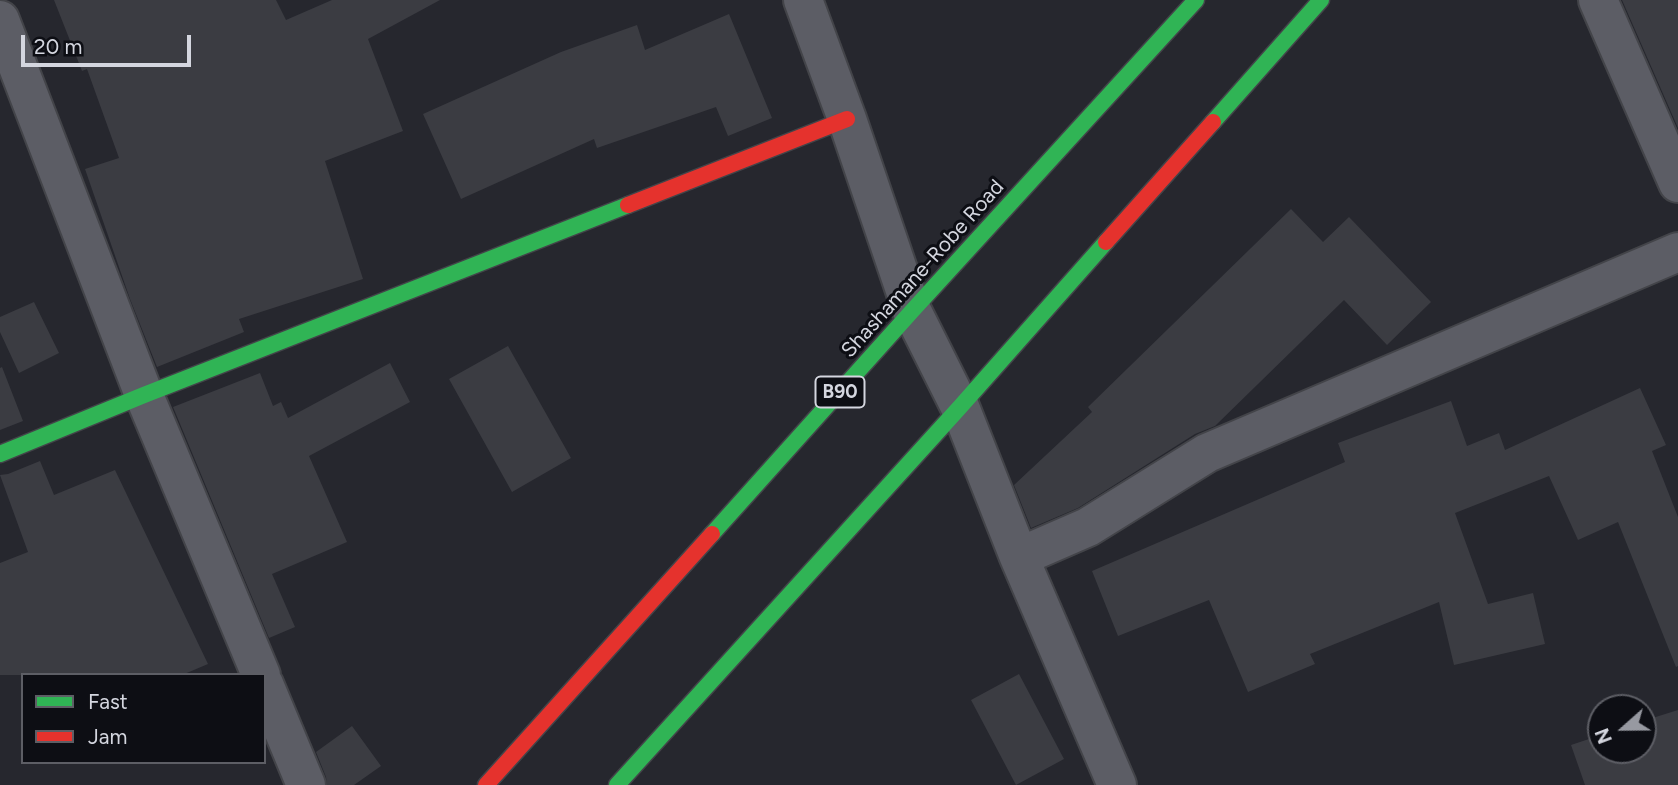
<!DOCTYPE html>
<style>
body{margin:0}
#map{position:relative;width:1678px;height:785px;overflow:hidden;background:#26272e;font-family:Figtree,sans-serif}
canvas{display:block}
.legend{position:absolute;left:21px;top:673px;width:245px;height:91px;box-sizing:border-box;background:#0d0e14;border:2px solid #5d5e65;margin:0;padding:9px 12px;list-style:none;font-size:21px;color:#d4d6df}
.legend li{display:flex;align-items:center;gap:14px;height:35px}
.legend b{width:35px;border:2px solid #5d5e65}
.north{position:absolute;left:1587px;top:694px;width:70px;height:70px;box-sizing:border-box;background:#0d0e14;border:2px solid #5d5e65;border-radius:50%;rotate:249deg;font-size:19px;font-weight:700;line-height:28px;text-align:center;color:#d4d6df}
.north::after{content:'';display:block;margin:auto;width:24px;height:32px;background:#9799a1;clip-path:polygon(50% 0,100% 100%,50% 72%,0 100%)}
.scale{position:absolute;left:21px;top:35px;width:170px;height:32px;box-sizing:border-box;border:4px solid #d4d6df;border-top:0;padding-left:9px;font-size:21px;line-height:24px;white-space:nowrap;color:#d4d6df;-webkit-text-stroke:5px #0d0e14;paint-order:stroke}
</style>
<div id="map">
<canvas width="1678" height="785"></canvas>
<ul class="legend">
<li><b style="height:9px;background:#30b455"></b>Fast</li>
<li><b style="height:9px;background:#e5322d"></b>Jam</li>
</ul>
<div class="north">N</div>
<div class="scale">20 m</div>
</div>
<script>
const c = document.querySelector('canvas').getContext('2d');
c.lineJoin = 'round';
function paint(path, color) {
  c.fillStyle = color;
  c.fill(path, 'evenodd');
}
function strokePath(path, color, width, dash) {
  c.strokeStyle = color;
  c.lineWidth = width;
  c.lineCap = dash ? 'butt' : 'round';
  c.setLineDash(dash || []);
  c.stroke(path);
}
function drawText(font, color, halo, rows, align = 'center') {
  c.font = font + ' Figtree,sans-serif';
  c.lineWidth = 6;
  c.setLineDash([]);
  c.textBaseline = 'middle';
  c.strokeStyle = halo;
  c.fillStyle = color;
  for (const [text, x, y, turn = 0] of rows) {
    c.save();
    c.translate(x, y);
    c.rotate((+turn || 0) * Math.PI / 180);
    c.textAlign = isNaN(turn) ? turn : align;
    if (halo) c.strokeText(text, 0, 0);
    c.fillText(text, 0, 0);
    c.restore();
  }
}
paint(new Path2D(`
 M54,0H276L286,20L332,0H440L368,39L403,131L325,161L363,279L239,319L244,332L157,367L130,299L85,169L119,158L87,69L82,71Z
 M1622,0H1678V128Z
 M729,14L772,118L728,136L716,107L597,148L594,139L461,199L423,114L561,52L637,25L645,50Z
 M1291,209L1323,242L1349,217L1431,302L1387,345L1344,300L1215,426L1195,434L1078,508L1031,528L1014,485L1092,412L1088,407Z
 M34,302L59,353L19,373L0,332V317Z
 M508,346L571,458L512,492L449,379Z
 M390,363L410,402L309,456L347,542L272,574L295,627L269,638L173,407L260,373L273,406L281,402L288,418Z
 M2,367L23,421L0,430V368Z
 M1640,388L1666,445L1652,451L1678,517V666L1676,667L1618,522L1578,540L1549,476L1455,513L1488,604L1533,593L1545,644L1454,665L1439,602L1310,654L1315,664L1248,692L1209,600L1118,636L1092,571L1345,462L1338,443L1451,401L1467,446L1499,433L1505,450Z
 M40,461L54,495L115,470L208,664L182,675H0V563L28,552L0,475L8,474Z
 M1019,674L1064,759L1016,785L971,700Z
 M1678,710V785H1585L1571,745L1601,735V750H1643V721Z
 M352,726L381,766L354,785H327L326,777L316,752Z`), '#3b3c42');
const street = new Path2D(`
 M803,0L847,119L912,311L960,407L1019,557L1117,785
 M1598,0L1678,183
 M0,20L144,395L261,675
 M1019,557L1088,527L1207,453L1678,252
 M264,684L306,785`);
const fast = new Path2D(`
 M1213,122L1321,0
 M0,454L144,395L628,205
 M712,534L912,311L1196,0
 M617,785L960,407L1106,242`);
const jam = new Path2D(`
 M628,205L847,119
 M1106,242L1213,122
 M486,785L712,534`);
strokePath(street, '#434449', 42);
strokePath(fast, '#434449', 19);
strokePath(jam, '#434449', 19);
strokePath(street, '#5c5d65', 38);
strokePath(fast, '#30b455', 16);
strokePath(jam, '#e5322d', 16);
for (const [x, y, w] of [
 [840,392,49]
]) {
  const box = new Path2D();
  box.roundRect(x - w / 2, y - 15.5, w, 31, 5);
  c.fillStyle = '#0d0e14';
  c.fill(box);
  strokePath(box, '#d4d6df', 2);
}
drawText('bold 19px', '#d4d6df', null, [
 ["B90",840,392]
]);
drawText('21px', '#d4d6df', '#0d0e14', [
 ["Shashamane-Robe Road",923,269,-48]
]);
</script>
